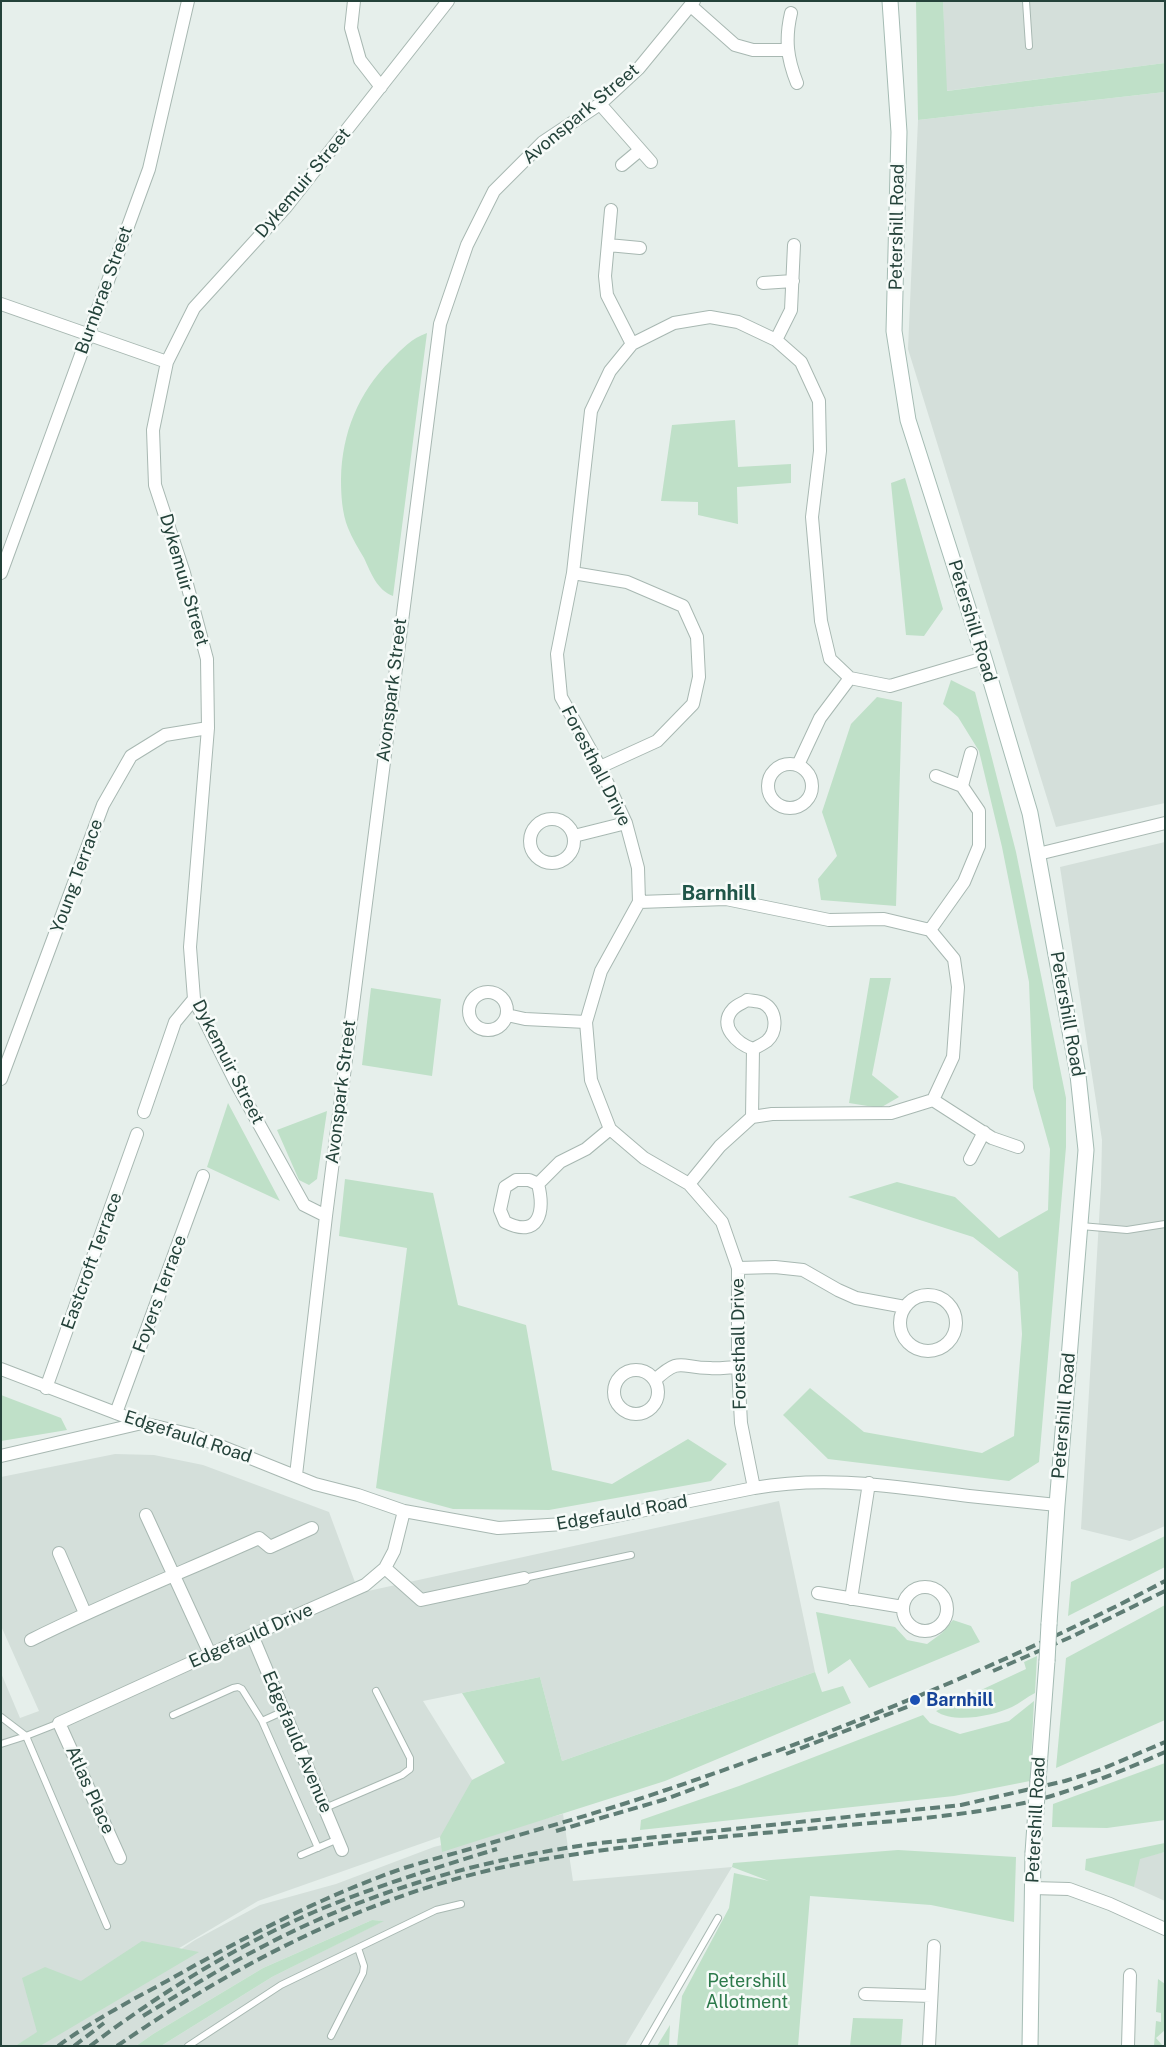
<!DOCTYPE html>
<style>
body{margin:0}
#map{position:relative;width:1166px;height:2047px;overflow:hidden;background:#e6efeb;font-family:"Public Sans",sans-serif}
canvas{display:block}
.frame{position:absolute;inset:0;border:2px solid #24423a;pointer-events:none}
</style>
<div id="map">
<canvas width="1166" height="2047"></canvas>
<div class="frame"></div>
</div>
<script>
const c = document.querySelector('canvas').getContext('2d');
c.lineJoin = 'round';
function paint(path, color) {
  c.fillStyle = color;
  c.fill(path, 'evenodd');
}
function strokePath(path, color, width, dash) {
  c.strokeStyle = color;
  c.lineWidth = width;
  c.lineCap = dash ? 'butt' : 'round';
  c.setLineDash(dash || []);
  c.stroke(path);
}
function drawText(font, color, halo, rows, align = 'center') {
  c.font = font + ' "Public Sans",sans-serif';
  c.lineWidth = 5;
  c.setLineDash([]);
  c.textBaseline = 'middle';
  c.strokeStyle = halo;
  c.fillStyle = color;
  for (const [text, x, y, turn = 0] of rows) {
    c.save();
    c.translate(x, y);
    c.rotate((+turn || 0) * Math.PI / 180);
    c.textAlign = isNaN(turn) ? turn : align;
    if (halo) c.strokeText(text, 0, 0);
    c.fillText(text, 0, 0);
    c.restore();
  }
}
paint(new Path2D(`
 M943,1H1165V63L946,91Z
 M1165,92V803L1056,827L908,349L918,120Z
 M1165,842V1526L1130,1541L1081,1529L1101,1186L1102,1140L1060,867Z
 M115,1454L154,1455L203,1465L329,1512L359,1593L779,1501L815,1672L562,1761L540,1677L423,1701L491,1810L440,1837L258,1901L15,2046H1V1673L20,1718L39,1711L1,1626V1477Z
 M563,1814L573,1881L732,1867L625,2046H161L272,1977L383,1921L372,1920L263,1968L153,2034L136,2046H35L195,1940L260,1905L336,1884L434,1847Z
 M1165,1852V1901L1134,1887L1136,1868L1140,1858Z`), '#d4dfda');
paint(new Path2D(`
 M916,1H943L947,91L1165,63V92L918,120Z
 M427,333L393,596C377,590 371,573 364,558C358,548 352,538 348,528C342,513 341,495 341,479C342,433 358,393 391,360C402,349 412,338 427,333Z
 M735,420L738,467L791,464V483L737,487L738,524L698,515V502L661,501L672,425Z
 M905,478L943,609L924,636L906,635L891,483Z
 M951,680L975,692L1016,852L1066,1098V1147L1039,1462L1009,1481L828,1459L783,1415L810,1388L864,1432L982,1453L1014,1436L1022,1334L1018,1272L973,1237L848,1197L897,1182L955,1197L999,1238L1048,1210L1050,1149L1033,1088L1029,982L1002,847L979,751L958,717L943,704Z
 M877,697L902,702L896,906L821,900L818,879L837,856L822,812L851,724Z
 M870,978H891L872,1075L899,1097L880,1108L849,1103Z
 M371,988L441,999L432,1076L362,1065Z
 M228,1103L280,1201L207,1167Z
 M327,1111L317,1179L309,1185L299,1180L277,1130Z
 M345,1179L433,1193L458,1305L526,1325L552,1470L612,1484L688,1439L727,1464L711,1481L549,1510L453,1509L376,1488L407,1248L339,1236Z
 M1,1395L61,1418L67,1430L1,1441Z
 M1165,1536V1567L1068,1616L1071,1582Z
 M1165,1605V1720L1056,1768L1066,1658Z
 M816,1612L895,1627L907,1640L927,1644L942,1633L953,1620L971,1626L980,1642L869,1688L850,1659L828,1674Z
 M1037,1656L1035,1693C1027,1697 1020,1703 1012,1707C993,1716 953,1724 936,1711L1026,1669L1024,1662Z
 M815,1672L822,1692L843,1686L851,1703L665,1781L442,1852L440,1837L472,1780L505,1763L462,1693L540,1677L562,1761Z
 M1034,1701L1030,1781L954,1796L640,1830L641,1820L739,1786L923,1715L930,1723L960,1734L1009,1721Z
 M1165,1763V1820L1107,1828L1052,1827L1053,1804Z
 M1165,1843V1852L1140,1859L1134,1887L1085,1870L1086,1859Z
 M898,1850L1016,1857L1014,1922L931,1905L810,1896L798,2046H677L682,1996L729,1908L734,1873L769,1881L732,1867L733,1863Z
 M372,1920L384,1921L272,1977L161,2046H136L153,2034L263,1968Z
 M142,1941L199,1952L40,2046H15L37,2032L22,1978L45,1967L81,1981Z
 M1158,1979L1165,1984V2030L1156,2038L1163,2046H1154L1156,2021L1161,2022V2013L1156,2012Z
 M853,2018L903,2019L901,2046H850Z
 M670,2025L669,2046H657Z`), '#bfe0c8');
const lane = new Path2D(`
 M1026,1L1029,46
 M1081,1226L1127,1230L1165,1224
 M524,1578L631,1555
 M173,1715L233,1688L238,1687L242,1689L262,1721L318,1848
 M1,1717L26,1736L107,1926
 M262,1721L284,1711
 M1,1744L26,1736L59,1723
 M325,1808L402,1775L410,1769V1758L376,1691
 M301,1855L338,1839
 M331,2036L363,1973L364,1966L358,1948
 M188,2046L281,1985L436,1910L461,1904
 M644,2046L718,1918`);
const street = new Path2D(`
 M354,1L351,28L360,60L381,87
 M691,6L735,45L753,50H788
 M791,13C785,39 787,58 797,83
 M600,104L651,162
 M622,165L640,150
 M611,210L605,276L607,295L632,344
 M608,245L640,248
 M763,283L793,281
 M1,304L167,362
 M776,340L791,310L794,245
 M1,573L149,169L188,1
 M573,573L627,582L683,606L697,637L699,677L693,704L657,741L600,767
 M768 786a22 22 0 1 1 44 0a22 22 0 1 1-44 0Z
 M798,765L820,718L850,678
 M962,786L971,753
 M530 841a22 22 0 1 1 44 0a22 22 0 1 1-44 0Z
 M574,836L626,823
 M1038,854L1165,823
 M639,902L726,899L829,920L884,919L930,930L954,959L958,987L953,1057L933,1100L891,1113L772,1114L752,1117L720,1146L689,1184
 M930,930L964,882L979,846V811L962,786L936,776
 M469 1011a19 19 0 1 1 38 0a19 19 0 1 1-38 0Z
 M747,1000C752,1001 759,1001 763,1003C777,1010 778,1031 767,1041C763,1044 757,1047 753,1049C738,1044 717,1026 733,1009C737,1005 743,1003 747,1000Z
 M507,1015L525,1019L586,1022
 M1,1079L103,805L131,756L165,735L208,728
 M933,1100L992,1138L1018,1147
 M144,1112L175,1022L194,999
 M752,1117L753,1049
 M970,1159L984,1132
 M516,1180H529L538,1184C545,1212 539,1239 505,1222L500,1210L505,1187Z
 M538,1184L560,1162L586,1149L610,1129
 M326,1216L304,1205L235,1081L194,999L190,947L208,728L207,659L184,573L155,485L153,430L167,362L194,308L286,207L448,1
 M738,1268L775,1267L803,1270L838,1290L856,1298L905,1307
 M900 1323a28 28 0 1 1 56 0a28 28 0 1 1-56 0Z
 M1,1369L142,1423L193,1435L315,1484L358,1495L404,1511L498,1528L581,1523L754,1488C830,1475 894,1487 969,1496C998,1499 1028,1502 1057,1505
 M614 1392a22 22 0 1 1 44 0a22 22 0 1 1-44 0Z
 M655,1380C681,1356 680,1368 710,1368C719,1369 728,1367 738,1367
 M46,1388L137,1134
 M116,1413L203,1176
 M1,1456L142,1423
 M296,1475L326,1216L440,324L467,245L494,191L543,142L600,104L639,68L694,1
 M754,1488L741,1423L738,1367V1268L722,1222L689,1184L644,1158L610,1129L591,1080L586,1022L601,971L639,902L638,868L626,823L600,767L561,697L557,654L573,573L591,411L610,371L632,344L674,323L710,317L738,322L776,340L801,362L819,401L820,451L812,517L821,621L830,659L850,678L890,686L984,658
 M146,1515L210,1654
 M59,1553L85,1613
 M385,1568L421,1600L524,1578
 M903 1609a22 22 0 1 1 44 0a22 22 0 1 1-44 0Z
 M818,1593L903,1607
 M851,1599L869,1483
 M252,1635L342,1850
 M31,1640C105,1603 183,1572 259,1538L270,1547L312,1528
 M120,1858L59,1723L252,1635L365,1585L385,1568L394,1551L404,1511
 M1032,1888L1069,1889L1110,1904L1165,1929
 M865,1994L931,1996
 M929,2046L934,1946
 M1128,2046L1130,1975`);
const secondary = new Path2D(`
 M890,1L899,132L894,331L908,420L984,658L1030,813L1078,1075L1086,1150L1057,1505L1049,1624
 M1038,1781L1047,1661
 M1030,2046L1033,1853`);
strokePath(lane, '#a8b8b2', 8);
strokePath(street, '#a8b8b2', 14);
strokePath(secondary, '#a4bbb3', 17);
strokePath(lane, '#fff', 6);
strokePath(street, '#fff', 12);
strokePath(secondary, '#fff', 15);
strokePath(new Path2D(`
 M993,1671L1071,1637L1165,1591
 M786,1754L912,1705
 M556,1831L663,1800L709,1783
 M143,2016C181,1993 219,1969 258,1949C364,1892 481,1859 600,1843L961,1805L1065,1781L1102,1769L1165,1742
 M58,2046C92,2021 130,2001 167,1981C243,1938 319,1898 401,1869C432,1859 464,1851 494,1842C551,1826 607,1810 663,1791C832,1734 1007,1665 1165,1581
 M74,2046L104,2023
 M90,2046C159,1994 234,1947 314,1912C373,1887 435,1868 497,1849
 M117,2046C239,1962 372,1893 518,1864C627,1843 739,1836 848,1825C907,1820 967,1815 1024,1803C1070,1793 1122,1771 1165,1752`), '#5f7d75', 4, [10, 5]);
const secondaryBridge = new Path2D(`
 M1047,1661L1049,1624
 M1033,1853L1038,1781`);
strokePath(secondaryBridge, '#a4bbb3', 17, []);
strokePath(secondaryBridge, '#fff', 15);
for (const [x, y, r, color] of [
 [915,1700,6,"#1a4fb4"]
]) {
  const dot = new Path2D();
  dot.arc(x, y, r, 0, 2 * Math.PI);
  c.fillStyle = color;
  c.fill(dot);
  strokePath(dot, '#f7fbf9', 2);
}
drawText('18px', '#24423a', '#f7fbf9', [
 ["Avonspark Street",581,114,-40],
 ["Dykemuir Street",303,183,-50],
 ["Petershill Road",897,227,-89],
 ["Burnbrae Street",104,290,-70],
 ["Dykemuir Street",184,580,74],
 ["Petershill Road",972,621,73],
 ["Avonspark Street",392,690,-83],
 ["Foresthall Drive",596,766,63],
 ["Young Terrace",77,876,-70],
 ["Petershill Road",1067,1014,80],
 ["Dykemuir Street",228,1062,63],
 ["Avonspark Street",341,1092,-83],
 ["Eastcroft Terrace",92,1261,-70],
 ["Foyers Terrace",160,1294,-70],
 ["Foresthall Drive",739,1344,-91],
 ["Petershill Road",1064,1416,-85],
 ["Edgefauld Road",188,1437,18],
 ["Edgefauld Road",622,1513,-10],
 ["Edgefauld Drive",251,1636,-24],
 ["Edgefauld Avenue",297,1742,67],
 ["Atlas Place",90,1790,66],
 ["Petershill Road",1036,1820,-87]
]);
drawText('bold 18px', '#164399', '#f7fbf9', [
 ["Barnhill",926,1700]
], 'left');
drawText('18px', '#2d7a4b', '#f7fbf9', [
 ["Petershill",747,1981],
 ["Allotment",747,2002]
]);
drawText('bold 20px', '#1f5548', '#f7fbf9', [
 ["Barnhill",719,894]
]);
</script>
